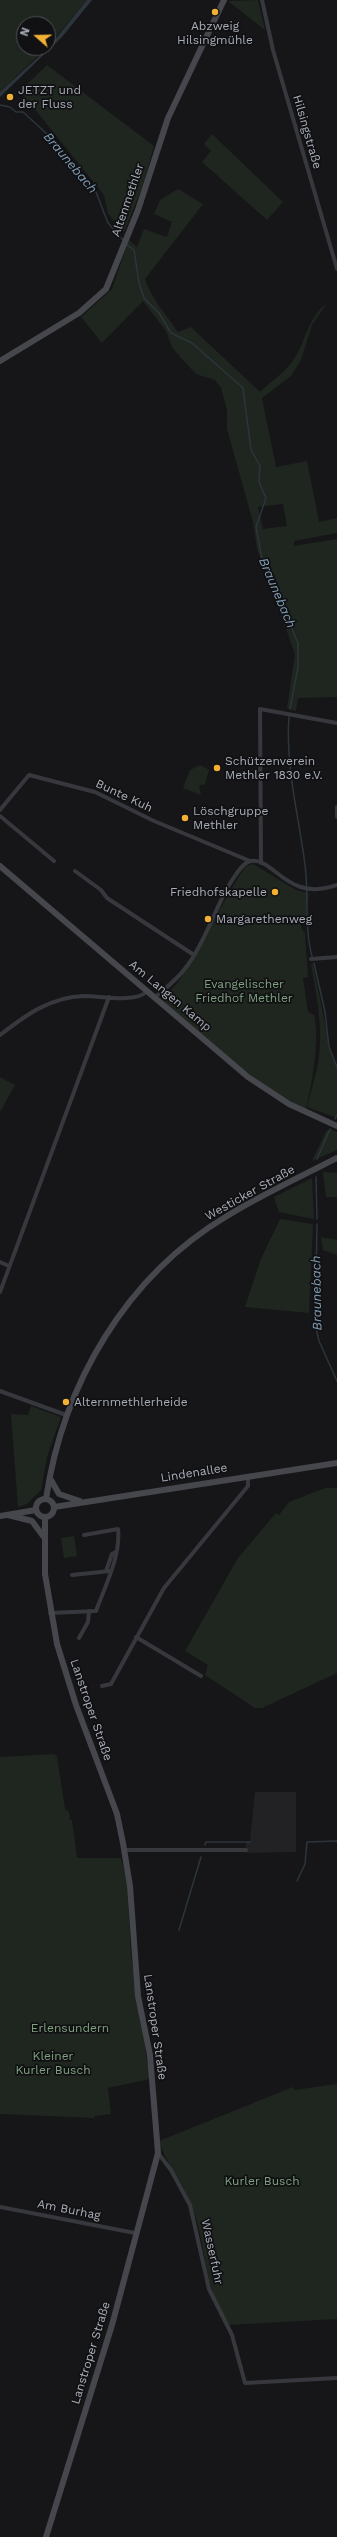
<!DOCTYPE html>
<meta charset="utf-8">
<style>
body{margin:0}
#map{position:relative;width:337px;height:2537px;overflow:hidden;background:#161618;font-family:"Work Sans",sans-serif}
canvas{display:block}
.north{position:absolute;left:16px;top:16px;width:40px;height:40px;box-sizing:border-box;background:#111113;border:1px solid #4d4f55;border-radius:50%;rotate:290deg;font-size:11px;font-weight:700;line-height:16px;text-align:center;color:#a8adb8}
.north::after{content:'';display:block;margin:auto;width:14px;height:18px;background:#f2b134;clip-path:polygon(50% 0,100% 100%,50% 72%,0 100%)}
</style>
<div id="map">
<canvas width="337" height="2537"></canvas>
<div class="north">N</div>
</div>
<script>
const c = document.querySelector('canvas').getContext('2d');
c.lineJoin = 'round';
function paint(path, color) {
  c.fillStyle = color;
  c.fill(path, 'evenodd');
}
function strokePath(path, color, width, dash) {
  c.strokeStyle = color;
  c.lineWidth = width;
  c.lineCap = dash ? 'butt' : 'round';
  c.setLineDash(dash || []);
  c.stroke(path);
}
function drawText(font, color, halo, rows, align = 'center') {
  c.font = font + ' "Work Sans",sans-serif';
  c.lineWidth = 3.5;
  c.setLineDash([]);
  c.textBaseline = 'middle';
  c.strokeStyle = halo;
  c.fillStyle = color;
  for (const [text, x, y, turn = 0] of rows) {
    c.save();
    c.translate(x, y);
    c.rotate((+turn || 0) * Math.PI / 180);
    c.textAlign = isNaN(turn) ? turn : align;
    if (halo) c.strokeText(text, 0, 0);
    c.fillText(text, 0, 0);
    c.restore();
  }
}
paint(new Path2D(`
 M255,1792H296V1852L246,1853V1841H250Z`), '#222225');
paint(new Path2D(`
 M0,0H87L48,46V24H24V48H46L0,92Z
 M258,0L265,30L228,1Z
 M47,65L154,146L142,188L124,232L108,214L104,195L20,91Z
 M212,134L283,202L267,220L202,162L211,151L204,144Z
 M178,189L203,204L145,279C152,300 166,314 178,332L191,327L260,392C270,382 284,373 292,362C306,343 307,318 327,303L312,325L301,360L291,376L262,398L276,467L307,461L319,522L337,518V533L294,541V546L337,539V697L298,698L296,711L287,708L295,654L257,549L253,522L227,429V410L221,388L215,380L196,374L181,358L172,347L166,331L143,301L102,343L81,317L112,289L129,240L137,247L144,229L167,237L172,222L154,214L160,200ZM283,504L287,526L263,529L258,507Z
 M200,765L209,770L205,784L199,786L201,795L183,788L190,770Z
 M253,864L296,890L309,893L306,916L301,921V928L305,933L308,977L303,978L308,1012L314,1015C320,1038 312,1086 306,1109C252,1083 207,1039 162,1000L179,981L240,874L246,866Z
 M311,964H313L330,1049L337,1065V1118L307,1107C311,1090 317,1073 319,1056C323,1025 316,994 311,964Z
 M0,1077L15,1085L0,1112Z
 M331,1129L337,1132V1150L312,1161L326,1131Z
 M323,1172L337,1173V1197H326Z
 M312,1178L314,1219L279,1212L274,1197Z
 M280,1219L313,1224L309,1313L245,1307L260,1261Z
 M321,1237L337,1240V1255L323,1250Z
 M31,1406L61,1417L47,1457L41,1490L27,1504L18,1507L11,1414L28,1415Z
 M325,1488H337V1673L262,1708H255L205,1675L208,1665L185,1651L238,1558L276,1513L279,1515L289,1502Z
 M74,1536L77,1556L64,1558L61,1538Z
 M54,1754L57,1757L65,1809L69,1812L70,1820H72L77,1858H121L127,1881L131,1955L150,2079L108,2088L111,2114L95,2116L94,2118L0,2114V1757Z
 M337,2084V2319L229,2325C201,2285 208,2245 191,2204C182,2182 166,2164 159,2141L293,2087L294,2090Z`), '#1e261f');
paint(new Path2D(`
 M87,0H92L62,37L0,97V92L48,48Z`), '#2c353c');
strokePath(new Path2D(`
 M0,105L10,107L16,112H23L46,133L96,192L108,223L123,240
 M127,245L134,250L139,283L144,298L159,313L171,333L192,343L243,388L251,450L260,466L259,482L266,498L256,527L262,559L298,643V667L290,709
 M289,717C285,766 299,817 305,865C309,896 304,927 312,956
 M314,963L325,1012L329,1047L337,1067
 M335,1119L337,1115
 M317,1159L330,1129
 M316,1177L317,1219
 M317,1224L315,1324L319,1341L337,1381
 M205,1845L206,1842H250
 M297,1881L305,1864L307,1842L337,1841
 M179,1930L201,1857`), '#2c353c', 1.5);
strokePath(new Path2D(`
 M262,0L273,50L337,269
 M337,807V817
 M0,810L29,775L95,792L154,821L250,861
 M0,816L54,861
 M261,863L260,709L337,723
 M75,871L101,890L107,898L194,955
 M311,959L337,957
 M154,998C166,988 178,979 187,966C205,942 214,911 229,885C234,878 242,862 251,861C274,857 287,903 337,885
 M0,1035C26,1015 50,997 84,996C100,996 136,1003 146,992
 M0,1262L9,1266
 M0,1292L109,997
 M0,1391L66,1415
 M106,1571L112,1554L116,1552
 M72,1575L110,1571
 M50,1613L96,1611C105,1586 121,1556 118,1529L84,1535
 M136,1637L201,1676
 M79,1638L88,1622L89,1611
 M102,1686L111,1684L164,1588L248,1486V1476
 M124,1850H246
 M158,2153L171,2170L190,2205L209,2289L232,2335L245,2383L337,2378
 M0,2207L135,2233`), '#37383d', 4);
strokePath(new Path2D(`
 M0,361L79,313L106,289L138,210L168,118L224,0
 M0,866L248,1077L289,1104L337,1126
 M51,1480L59,1494L80,1501
 M36 1508a9 9 0 1 1 18 0a9 9 0 1 1-18 0Z
 M46,1499C63,1384 126,1276 227,1216C263,1194 300,1177 337,1158
 M54,1507L337,1463
 M8,1515L32,1521L43,1536
 M0,1516L36,1510
 M45,1517V1574L57,1644L76,1705L117,1814L123,1843L130,1886L138,1996L150,2055L158,2153L112,2325L46,2537`), '#45474d', 6);
for (const [x, y, r, color] of [
 [215,12,4,"#f2b134"],
 [10,97,4,"#f2b134"],
 [217,768,4,"#f2b134"],
 [185,818,4,"#f2b134"],
 [275,892,4,"#f2b134"],
 [208,919,4,"#f2b134"],
 [66,1402,4,"#f2b134"]
]) {
  const dot = new Path2D();
  dot.arc(x, y, r, 0, 2 * Math.PI);
  c.fillStyle = color;
  c.fill(dot);
  strokePath(dot, '#111113', 1.5);
}
drawText('12px', '#a8adb8', '#111113', [
 ["Abzweig",215,26,"center"],
 ["Hilsingmühle",215,40,"center"],
 ["JETZT und",18,90],
 ["der Fluss",18,104],
 ["Schützenverein",225,761],
 ["Methler 1830 e.V.",225,775],
 ["Löschgruppe",193,811],
 ["Methler",193,825],
 ["Friedhofskapelle",267,892,"right"],
 ["Margarethenweg",216,919],
 ["Alternmethlerheide",74,1402]
], 'left');
drawText('12px', '#a8adb8', '#111113', [
 ["Hilsingstraße",307,132,74],
 ["Altenmethler",128,200,-71],
 ["Bunte Kuh",124,796,25],
 ["Am Langen Kamp",170,996,40],
 ["Westicker Straße",250,1193,-29],
 ["Lindenallee",194,1473,-9],
 ["Lanstroper Straße",91,1710,71],
 ["Lanstroper Straße",155,2027,82],
 ["Am Burhag",69,2210,11],
 ["Wasserfuhr",212,2252,78],
 ["Lanstroper Straße",91,2353,-73]
]);
drawText('12px', '#7fa381', '#111113', [
 ["Evangelischer",244,984],
 ["Friedhof Methler",244,998],
 ["Erlensundern",70,2028],
 ["Kleiner",53,2056],
 ["Kurler Busch",53,2070],
 ["Kurler Busch",262,2181]
]);
drawText('italic 13px', '#7f9bb3', '#111113', [
 ["Braunebach",70,163,50],
 ["Braunebach",277,593,67],
 ["Braunebach",317,1293,-91]
]);
</script>
